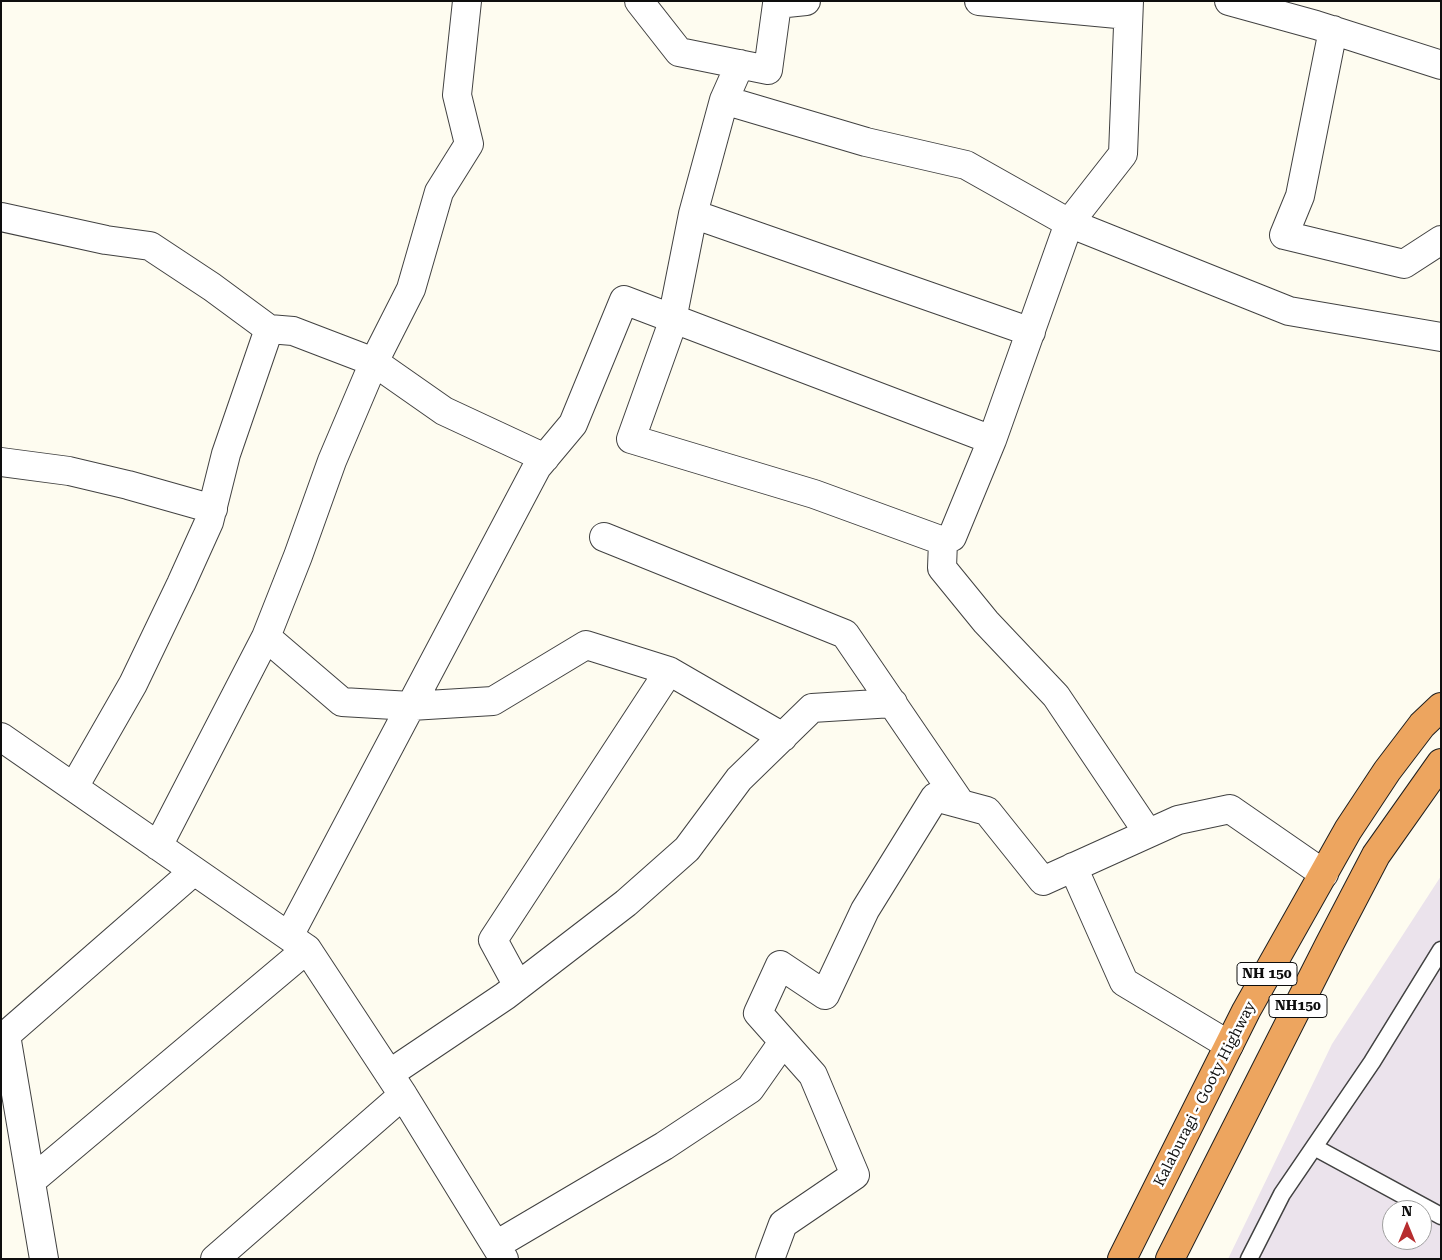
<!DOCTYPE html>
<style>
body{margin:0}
#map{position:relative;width:1442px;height:1260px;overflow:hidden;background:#fefcf0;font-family:"Roboto Serif",serif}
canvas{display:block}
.frame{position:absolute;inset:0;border:2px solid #0e0e0e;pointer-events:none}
.north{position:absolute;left:1382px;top:1200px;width:50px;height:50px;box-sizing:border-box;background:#fff;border:1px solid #9f9f9f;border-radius:50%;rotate:0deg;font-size:14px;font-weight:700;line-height:20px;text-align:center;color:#0e0e0e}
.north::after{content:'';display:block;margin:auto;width:18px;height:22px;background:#b72d2f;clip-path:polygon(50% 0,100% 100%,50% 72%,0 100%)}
</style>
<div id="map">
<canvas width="1442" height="1260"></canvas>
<div class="frame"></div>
<div class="north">N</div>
</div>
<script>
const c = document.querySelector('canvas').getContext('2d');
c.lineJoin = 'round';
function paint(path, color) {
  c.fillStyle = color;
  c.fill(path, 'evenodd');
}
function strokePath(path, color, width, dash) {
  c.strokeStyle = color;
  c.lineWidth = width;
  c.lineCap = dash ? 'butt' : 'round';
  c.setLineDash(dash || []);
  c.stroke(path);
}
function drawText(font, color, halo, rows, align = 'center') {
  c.font = font + ' "Roboto Serif",serif';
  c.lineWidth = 5;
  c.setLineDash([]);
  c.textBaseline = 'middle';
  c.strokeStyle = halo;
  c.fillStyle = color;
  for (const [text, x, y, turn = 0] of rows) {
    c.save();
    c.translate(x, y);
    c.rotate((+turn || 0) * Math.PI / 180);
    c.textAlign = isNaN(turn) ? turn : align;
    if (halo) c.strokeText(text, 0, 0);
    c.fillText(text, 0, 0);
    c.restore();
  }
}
paint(new Path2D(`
 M1441,876V1259H1228L1332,1044ZM1392,1210H1422V1240H1392Z`), '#ebe3ec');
const lane = new Path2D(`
 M1314,1147L1441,1216
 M1249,1259L1282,1194L1372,1062L1441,950`);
const street = new Path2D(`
 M639,1L679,52L768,70L777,4
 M778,1L777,4L806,1
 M979,1L1128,15
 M1129,1L1123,154L1069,223L1289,311L1441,337
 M1229,1L1316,25L1441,65
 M1333,30L1300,196L1284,235L1404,264L1441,240
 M740,64L724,100L693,214L670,330L631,439L814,494L943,541L942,568L986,622L1056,696L1148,833
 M724,100L866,142L966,165L1069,223L992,440
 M693,214L1031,332
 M1,217L106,240L150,246L212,287L269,329L293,331L374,362L444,411L545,458
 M1,462L69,471L128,485L213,509
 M604,537L845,634L961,804
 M266,637L342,702L411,706L493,701L586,645L669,671
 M1,737L307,949L403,1095L504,1259
 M74,787L133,684L181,584L209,522L226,454L269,329
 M158,846L266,637L298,556L332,461L374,362L411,289L439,192L469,144L457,95L467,1
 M1073,867L1124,982L1229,1045
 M289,936L537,467L573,424L624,300L992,440L952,537
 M518,986L493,940L669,671L783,737
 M389,1074L505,996L626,903L687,849L739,779L812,708L893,703
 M31,1181L307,949
 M496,1245L664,1146L750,1089L783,1042
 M44,1259L6,1035L194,871
 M215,1259L403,1095
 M770,1259L783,1224L855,1175L813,1075L758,1013L780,965L825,995L865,910L935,797L987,811L1043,881L1178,820L1230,809L1324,874`);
const highway = new Path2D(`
 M1122,1259L1246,1011L1348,830L1387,771L1422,725L1441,707
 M1170,1259L1329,945L1376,855L1441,763`);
strokePath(lane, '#414141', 19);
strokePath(street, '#414141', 30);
strokePath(highway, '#1f1f1f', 30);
strokePath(lane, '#fff', 16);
strokePath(street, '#fff', 28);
strokePath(highway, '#eda55f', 28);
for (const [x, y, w] of [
 [1267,974,60],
 [1298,1006,58]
]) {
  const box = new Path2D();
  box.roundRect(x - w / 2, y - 11.5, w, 23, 4);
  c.fillStyle = '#fff';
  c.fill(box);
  strokePath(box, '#0e0e0e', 1);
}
drawText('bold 14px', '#0e0e0e', null, [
 ["NH 150",1267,974],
 ["NH150",1298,1006]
]);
drawText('15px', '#0e0e0e', '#fff', [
 ["Kalaburagi - Gooty Highway",1205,1094,-63]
]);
</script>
